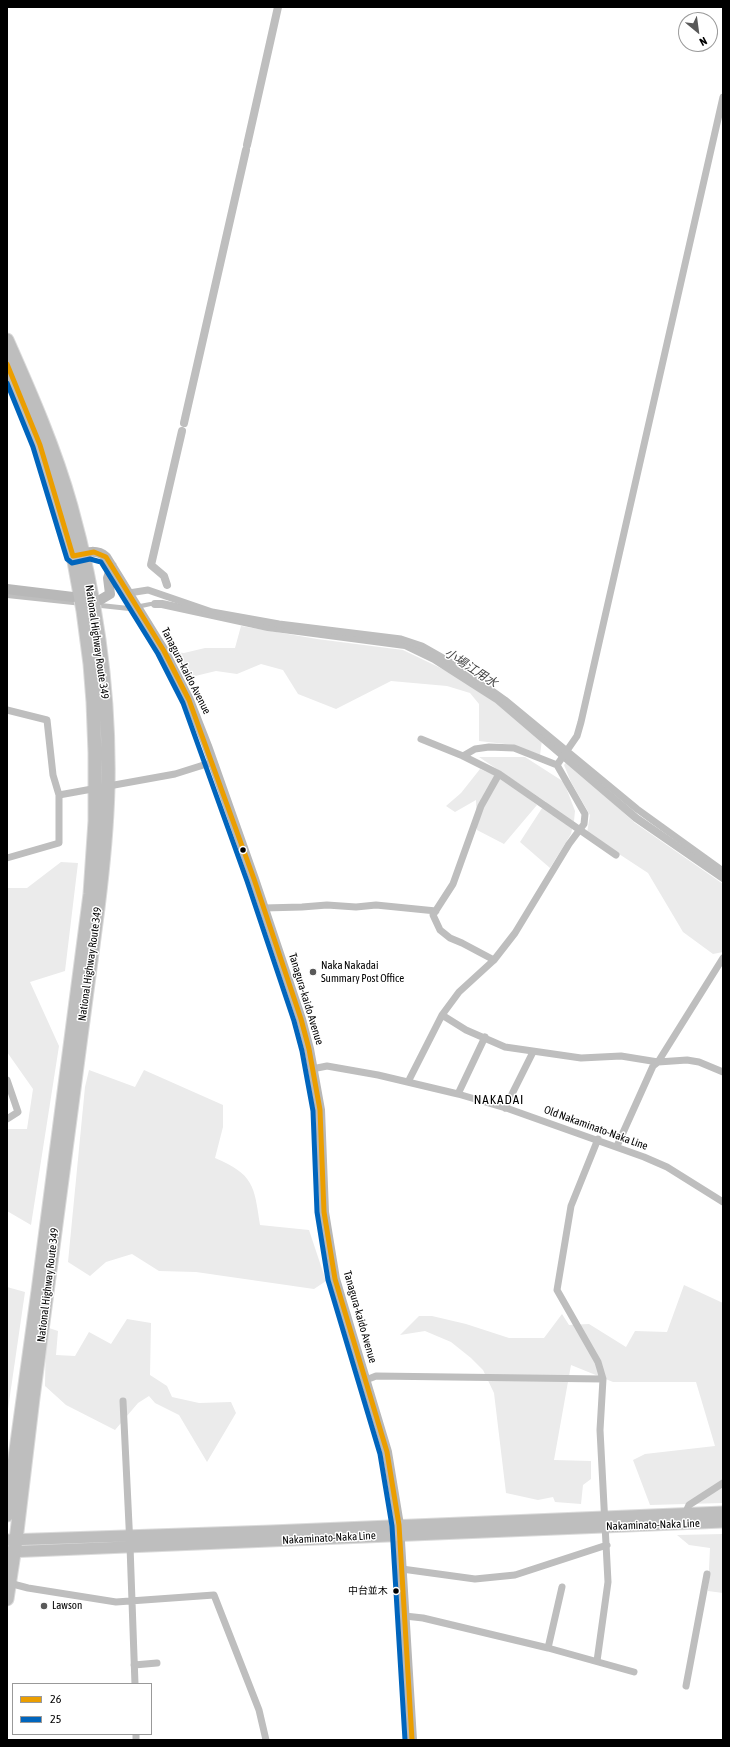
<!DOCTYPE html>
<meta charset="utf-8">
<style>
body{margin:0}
#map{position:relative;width:730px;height:1747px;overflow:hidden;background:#fff;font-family:"Asap Condensed",sans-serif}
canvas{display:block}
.frame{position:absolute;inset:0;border:8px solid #000;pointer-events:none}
.legend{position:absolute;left:12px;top:1683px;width:140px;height:52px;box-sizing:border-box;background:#fff;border:1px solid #999;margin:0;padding:5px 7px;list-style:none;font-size:12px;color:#000}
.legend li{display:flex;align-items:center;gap:8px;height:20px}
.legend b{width:20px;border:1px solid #999}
.north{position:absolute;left:678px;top:12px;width:40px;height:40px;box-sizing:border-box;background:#fff;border:1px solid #999;border-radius:50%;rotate:151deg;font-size:11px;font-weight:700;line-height:16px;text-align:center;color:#000}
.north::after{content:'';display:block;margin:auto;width:14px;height:18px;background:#595959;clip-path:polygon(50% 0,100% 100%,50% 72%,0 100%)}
</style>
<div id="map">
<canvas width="730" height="1747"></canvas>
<div class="frame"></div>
<ul class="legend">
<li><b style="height:5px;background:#eb9e00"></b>26</li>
<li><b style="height:5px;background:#0065bd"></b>25</li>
</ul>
<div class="north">N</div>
</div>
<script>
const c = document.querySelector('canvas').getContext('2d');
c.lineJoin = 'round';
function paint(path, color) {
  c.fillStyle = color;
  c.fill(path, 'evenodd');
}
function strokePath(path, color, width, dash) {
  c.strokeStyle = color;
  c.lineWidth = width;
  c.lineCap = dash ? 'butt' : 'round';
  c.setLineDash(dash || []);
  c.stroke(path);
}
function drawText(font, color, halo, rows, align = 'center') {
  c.font = font + ' "Asap Condensed","Noto Sans JP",sans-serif';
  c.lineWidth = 3;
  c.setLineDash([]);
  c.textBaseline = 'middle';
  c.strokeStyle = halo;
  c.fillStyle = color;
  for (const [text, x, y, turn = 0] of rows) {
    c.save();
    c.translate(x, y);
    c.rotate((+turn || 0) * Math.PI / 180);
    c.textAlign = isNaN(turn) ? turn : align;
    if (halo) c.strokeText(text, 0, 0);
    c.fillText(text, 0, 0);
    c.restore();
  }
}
paint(new Path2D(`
 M241,626L317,639L403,650L451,673L497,704L542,740L540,755L514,745L479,741V704L470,693L447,686L391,681L336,709L298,694L283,670L261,664L237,674L216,671L191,677L181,670L173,652L184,653L205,648H235Z
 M479,757H525L564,782L575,811L574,821L571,834L550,868L520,842L546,802Z
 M567,761L635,823L723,884V952L713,954L683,932L648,873L587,833L590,815L571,782L564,765Z
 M480,769L503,779L537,805L504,844L477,830L476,800L455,812L446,806L461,793Z
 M61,862L78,863L65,971L30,982L59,1046L31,1225L7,1211V1129H27L33,1089L7,1052V888H27Z
 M89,1070L135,1087L144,1070L223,1105V1127L215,1158C254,1175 254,1185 260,1225L309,1230L326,1281L314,1289L196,1272L159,1271L132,1254L106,1262L90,1276L68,1262L85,1087Z
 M684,1285L723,1303V1503L650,1505L633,1460L645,1454L715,1446L696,1382H613L571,1365L554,1460L591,1461V1479L583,1485L581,1504L555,1502L553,1497L538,1500L506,1493L494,1393L483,1370L471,1358L451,1342L425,1331L400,1335L419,1316H432L466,1324L509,1338H544L562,1314L569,1325L589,1324L626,1347L635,1331L667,1332Z
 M7,1287L25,1292L7,1416Z
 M127,1319L151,1323L150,1375L167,1386L172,1397L199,1403L231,1402L236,1413L207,1462L179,1415L155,1403L149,1396L138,1403L115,1430L66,1405L45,1386L46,1327L58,1331L56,1355L75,1356L89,1332L111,1344Z
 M723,1534V1593L708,1591L710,1548L689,1545L677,1535Z`), '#ebebeb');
paint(new Path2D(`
 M7,593L129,606L150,602H166L164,607L151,606L129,611L7,598Z`), '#bebebe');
strokePath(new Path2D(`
 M247,145L278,7
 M184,423L246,150
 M167,585L164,576L151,565L182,431
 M155,604H162L268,627L405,645L434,659L498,700L636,818L723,878`), '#bebebe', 8);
const primary = new Path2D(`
 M7,1540L271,1531L723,1512
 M7,1552L723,1522`);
const highway = new Path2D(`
 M7,340C31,394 55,449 71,506C96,596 110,694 108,788C107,828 103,868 98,908L33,1398L16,1540L7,1599
 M7,364L40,445L73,556L83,611L90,664L93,702L95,753V821L90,894L38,1291L7,1515`);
strokePath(primary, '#dbdbdb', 13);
strokePath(highway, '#dbdbdb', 15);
strokePath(new Path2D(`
 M129,593L148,590L212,612L279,624L401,639L422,646L459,667L505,700L637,809L723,871
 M7,710L47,720L53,775L59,795V843L7,858
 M421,739L463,756L499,774L616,855
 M557,765L577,736L581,722L723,97
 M59,795L175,774L213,762
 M264,908L302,907L327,905L356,907L376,905L436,911
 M494,960L462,943L450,938L440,930L433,915L453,884L481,806L499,774
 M442,1015L466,1030L505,1047L581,1058L621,1056L658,1062L687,1060L699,1062L723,1072
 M312,1069L327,1066L378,1075L458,1094L509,1109L644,1157L667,1167L723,1202
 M7,1080L18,1112L7,1119
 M408,1082L442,1015L459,992L494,960L515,933L569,844L584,824L585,814L557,765L514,748L489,747L475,749L463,756
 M458,1094L485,1037
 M505,1108L533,1052
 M617,1146L653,1066L658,1062L723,958
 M366,1380L376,1376L603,1379
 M123,1401L130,1546L135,1684
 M685,1514L689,1505L723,1483
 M402,1569L475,1579L515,1575L607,1545
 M9,1583L28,1588L116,1602L214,1595L259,1710L266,1740
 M405,1616L423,1618L548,1648L634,1672
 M548,1648L562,1587
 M597,1661L608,1582L600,1430L603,1379L598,1362L557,1290L571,1206L598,1139
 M134,1665L157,1663
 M686,1686L707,1574
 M136,1734V1740`), '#bebebe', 7);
strokePath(new Path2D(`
 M77,555C87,552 97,549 106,557L164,651L189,700L207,746L254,879L301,1019L309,1049L320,1110L324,1212L335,1279L387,1452L399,1525L412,1740
 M7,589L73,597
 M100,600L110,594L108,578L112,566`), '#b8b8b8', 10);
strokePath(primary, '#bebebe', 11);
strokePath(highway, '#bebebe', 13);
strokePath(new Path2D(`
 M7,364L40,445L73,556L94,552L106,557L164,651L189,700L254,879L301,1019L309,1049L320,1110L324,1212L335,1279L387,1452L399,1525L412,1740`), '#eb9e00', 5);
strokePath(new Path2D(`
 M7,383L33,447L67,559L72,563L90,559L101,562L158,654L183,703L247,881L294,1021L302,1051L313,1111L317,1212L328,1280L380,1454L392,1526L405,1740`), '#0065bd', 5);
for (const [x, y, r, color] of [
 [243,850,3.5,"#000"],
 [313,972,4,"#595959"],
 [396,1591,3.5,"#000"],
 [44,1606,4,"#595959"]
]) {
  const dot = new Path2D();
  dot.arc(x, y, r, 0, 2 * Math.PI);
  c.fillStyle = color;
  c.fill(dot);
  strokePath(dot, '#fff', 1.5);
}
drawText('10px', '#000', '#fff', [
 ["中台並木",388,1591]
], 'right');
drawText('11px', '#000', '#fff', [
 ["National Highway Route 349",97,642,82],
 ["Tanagura-kaido Avenue",186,671,63],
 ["National Highway Route 349",90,964,-82],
 ["Tanagura-kaido Avenue",306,999,73],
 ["Old Nakaminato-Naka Line",596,1128,20],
 ["National Highway Route 349",48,1285,-83],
 ["Tanagura-kaido Avenue",360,1317,74],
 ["Nakaminato-Naka Line",653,1525,-2],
 ["Nakaminato-Naka Line",329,1538,-3]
]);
drawText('11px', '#000', '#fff', [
 ["Naka Nakadai",321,966],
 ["Summary Post Office",321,979],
 ["Lawson",52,1606]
], 'left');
drawText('italic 12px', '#434343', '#fff', [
 ["小場江用水",471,668,33]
]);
c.letterSpacing = '1px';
drawText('13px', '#000', '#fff', [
 ["NAKADAI",499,1100]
]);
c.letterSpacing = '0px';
</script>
